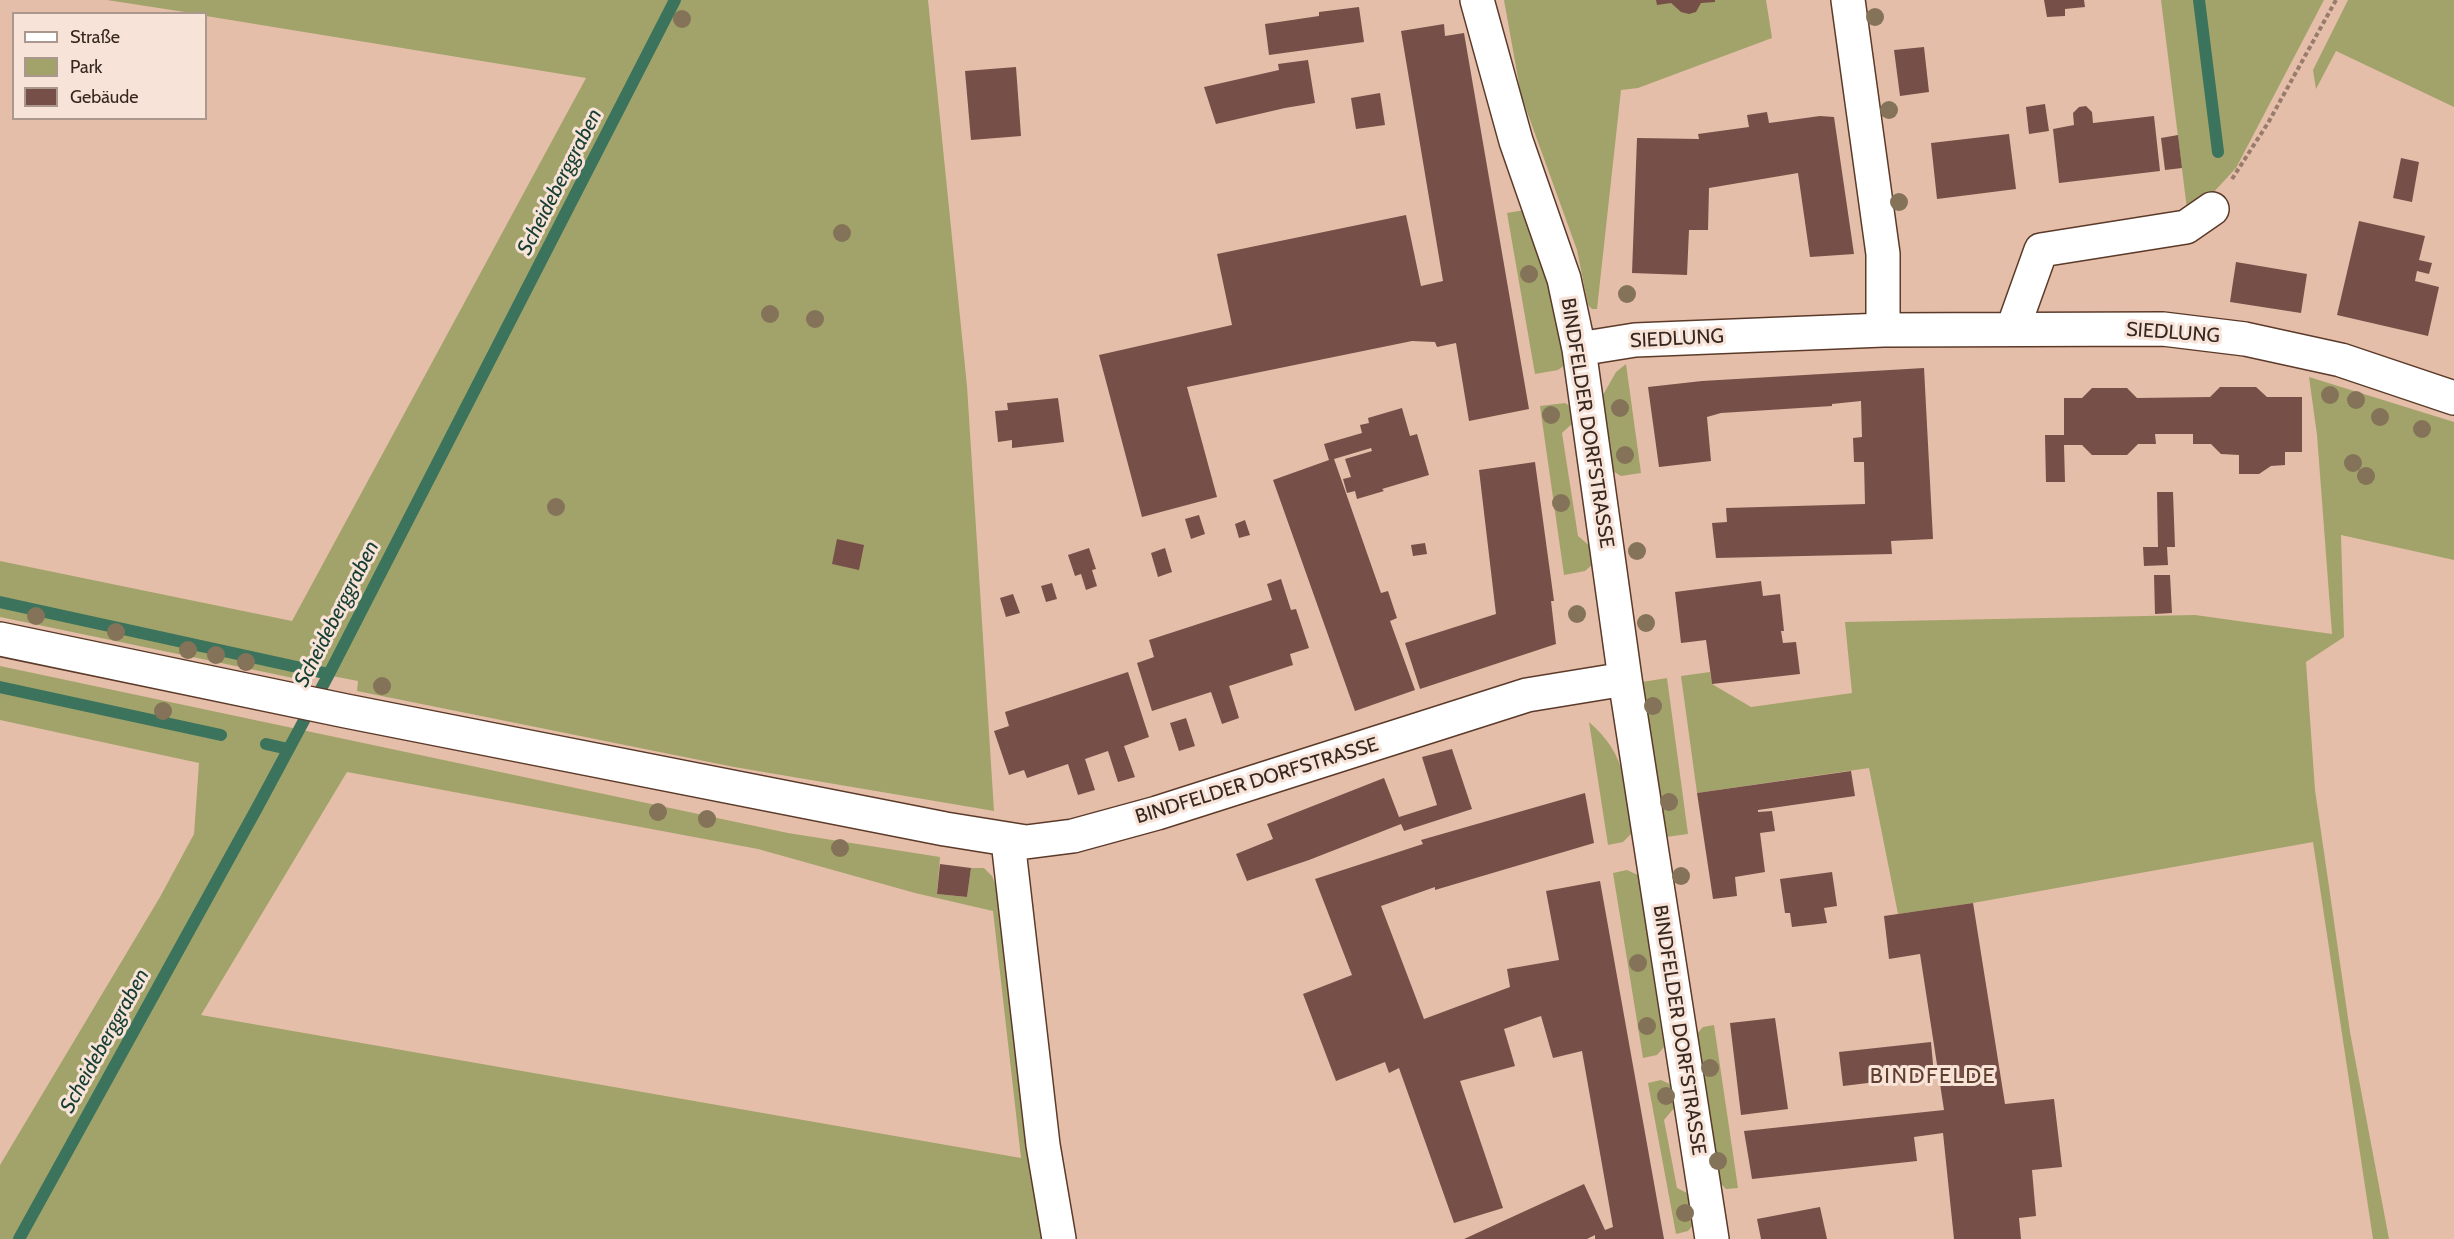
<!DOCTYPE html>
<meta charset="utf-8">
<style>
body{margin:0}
#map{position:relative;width:2454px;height:1239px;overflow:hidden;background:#e5bea9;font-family:Cabin,sans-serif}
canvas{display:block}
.legend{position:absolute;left:12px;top:12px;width:195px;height:108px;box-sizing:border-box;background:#f8e3d8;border:2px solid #aa988e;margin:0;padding:8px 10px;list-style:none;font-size:18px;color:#36271f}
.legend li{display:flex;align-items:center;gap:12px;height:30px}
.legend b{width:30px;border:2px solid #aa988e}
</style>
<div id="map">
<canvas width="2454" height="1239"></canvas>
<ul class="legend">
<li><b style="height:8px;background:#fff"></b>Straße</li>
<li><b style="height:16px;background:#a2a36a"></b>Park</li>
<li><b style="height:16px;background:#764f49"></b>Gebäude</li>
</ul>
</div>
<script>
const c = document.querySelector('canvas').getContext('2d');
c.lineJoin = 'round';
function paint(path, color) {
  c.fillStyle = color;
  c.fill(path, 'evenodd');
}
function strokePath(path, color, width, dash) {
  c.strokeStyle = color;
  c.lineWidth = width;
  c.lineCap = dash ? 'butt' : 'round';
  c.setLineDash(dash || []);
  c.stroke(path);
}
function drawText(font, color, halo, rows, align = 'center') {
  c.font = font + ' Cabin,sans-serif';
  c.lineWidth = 6;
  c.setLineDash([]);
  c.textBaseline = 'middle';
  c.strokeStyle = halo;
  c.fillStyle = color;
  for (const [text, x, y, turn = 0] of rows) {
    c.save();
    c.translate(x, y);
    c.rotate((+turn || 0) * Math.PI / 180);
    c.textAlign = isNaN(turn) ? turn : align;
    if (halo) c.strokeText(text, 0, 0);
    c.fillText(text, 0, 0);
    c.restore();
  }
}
paint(new Path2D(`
 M107,0H928L967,386L994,811L734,767L357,691L358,681L301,670L298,679L0,617V561L292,621L586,78L206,16V14L191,13Z
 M1504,0H1766L1772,38L1638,88L1621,90L1597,309H1592L1588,305L1577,250L1521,95Z
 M2161,0H2324L2236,168L2211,195L2187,209Z
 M2348,0H2454V107L2336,51L2316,89L2313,70Z
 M1525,210L1552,288L1565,365L1558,370L1535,374L1507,213Z
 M1626,364L1641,473L1621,476L1611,470L1603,395L1616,372Z
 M2309,377L2454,422V560L2341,535L2344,637L2306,662L2315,790L2350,1032L2389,1239H2373L2313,842L1973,903L1898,914L1869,768L1697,793L1681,676L1710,672L1712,684L1751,707L1852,693L1845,622L2195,615L2332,634L2317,435Z
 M1565,403L1571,407L1574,422L1562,433L1578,536L1591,547L1593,564L1585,571L1564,575L1540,406Z
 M0,666L788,833L940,857L937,894L967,897L971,868H984L992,876L999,893L1044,1239H0V1165L160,897L194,834L199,763L0,720ZM347,772L758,849L915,893L993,911L1021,1158L201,1015Z
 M1667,678L1688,834L1666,837L1642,682Z
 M1589,722C1628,756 1625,786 1632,833L1623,842L1608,845Z
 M1627,870L1638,875L1664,1047L1657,1055L1643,1058L1613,873Z
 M1714,1025L1738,1188L1726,1189L1719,1182L1696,1035L1703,1027Z
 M1661,1080L1672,1085L1675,1107L1664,1120L1677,1188L1689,1194L1694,1224L1688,1231L1676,1234L1648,1083Z`), '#a2a36a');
strokePath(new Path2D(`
 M2199,0L2218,152
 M0,602L329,674
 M0,687L221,735
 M266,744L288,749
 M19,1239L257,808L329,674L675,0`), '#3b735d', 12);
paint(new Path2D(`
 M1656,0H1715V2L1701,3L1696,12L1689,14L1681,12L1671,3L1657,5Z
 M2044,0H2084L2085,7L2065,9V16L2047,17Z
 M1359,7L1364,42L1269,55L1265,24L1319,16V12Z
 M1444,24L1445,36L1464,33L1529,409L1469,421L1456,343L1437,347L1435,342L1412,341L1187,387L1217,497L1142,517L1099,355L1232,325L1217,254L1406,215L1421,286L1443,281L1401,31Z
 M1924,47L1929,92L1900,96L1894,50Z
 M1308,60L1315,103L1285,108L1216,124L1204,87L1279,70L1278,64Z
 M1016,67L1021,136L971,140L965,71Z
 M1380,93L1385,125L1356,129L1351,98Z
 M2045,104L2049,131L2029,134L2026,107Z
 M2086,106L2092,112L2093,123L2154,116L2160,171L2059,183L2053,129L2074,125L2073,113L2079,107Z
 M1767,112L1769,123L1820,116L1834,117L1854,254L1810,257L1798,173L1709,188L1708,230H1689L1687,275L1632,273L1637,138L1699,139L1698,134L1749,127L1747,115Z
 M2009,134L2016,189L1937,199L1931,143Z
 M2178,135L2182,168L2165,170L2161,138Z
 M2401,158L2419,162L2412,202L2393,198Z
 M2359,221L2425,236L2419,260L2432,263L2429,274L2417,271L2415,281L2439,287L2428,336L2337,315Z
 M2236,262L2307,274L2301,313L2230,302Z
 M1924,368L1933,539L1891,541L1892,554L1716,558L1712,523L1727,522L1726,508L1865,504L1864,462H1854L1853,438L1862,437L1861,401L1832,404V406L1721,413L1707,417L1711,461L1659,467L1648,387L1702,381Z
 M2220,387H2256L2267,397H2302V452H2285V465L2271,466L2259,474H2239V455L2221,454L2211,444H2193V434H2155L2156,444H2138L2127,455H2092L2082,445H2064L2065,482H2046L2045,435H2064V398H2082L2092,388H2127L2137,398L2210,397Z
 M1058,398L1064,442L1012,448V440L998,442L995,411L1008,410L1007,403Z
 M1402,408L1410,436L1417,434L1429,475L1382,489L1384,491L1357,499L1355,491L1347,493L1343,479L1351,477L1345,459L1372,451L1371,448L1334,459L1381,593L1388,591L1397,618L1390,621L1415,690L1355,711L1273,480L1329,460L1324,444L1362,433L1360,425L1369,423L1368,418Z
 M1535,462L1554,601H1551L1556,644L1420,689L1405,643L1496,614L1479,470Z
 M2157,492H2173L2175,547H2167L2168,565L2144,566L2143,547H2158Z
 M1199,515L1205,534L1191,539L1185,519Z
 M1245,520L1250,535L1239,538L1235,524Z
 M837,539L864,545L859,570L832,564Z
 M1425,543L1427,554L1413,556L1411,545Z
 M1089,548L1096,569L1092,570L1097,586L1086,590L1081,574L1075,576L1068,555Z
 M1165,548L1172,572L1158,577L1151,553Z
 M2154,575H2170L2172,613L2155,614Z
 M1281,579L1291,610L1296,609L1309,648L1290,654L1293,665L1229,686L1239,718L1222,724L1211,692L1152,711L1137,663L1154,657L1149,640L1272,600L1267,584Z
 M1761,581L1763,596L1780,594L1784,631H1781L1783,643L1796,642L1800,674L1712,684L1706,640L1681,643L1675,592Z
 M1052,583L1057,599L1046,602L1041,586Z
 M1013,594L1020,613L1006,617L1000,598Z
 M1128,672L1149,737L1124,746L1135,777L1118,782L1108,751L1085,759L1095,790L1078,795L1068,764L1027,778L1024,770L1009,775L994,731L1009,726L1005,712Z
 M1186,718L1195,746L1179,751L1170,723Z
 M1452,749L1472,809L1404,831L1401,824L1309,860L1247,881L1236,854L1273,839L1267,824L1384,778L1399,817L1437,805L1422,757Z
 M1851,771L1855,796L1758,810V812L1772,811L1775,831L1760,833L1765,872L1735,877L1737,896L1713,899L1697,793Z
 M1585,793L1594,843L1435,890V887L1381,906L1424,1019L1510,987L1507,969L1559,960L1546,891L1600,881L1664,1239H1595V1235L1587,1239H1464L1584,1184L1605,1230L1613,1227L1582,1051L1553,1058L1541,1016L1504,1029L1515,1066L1460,1081L1503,1208L1454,1223L1399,1068L1389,1073L1385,1062L1336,1081L1303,994L1352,975L1315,879L1423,844L1421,840Z
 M940,864L971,868L967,897L937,894Z
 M1832,872L1837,906L1824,908L1827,923L1792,927L1790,913H1785L1780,879Z
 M1973,903L2005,1104L2054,1099L2062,1167L2032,1170L2036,1216L2019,1218L2021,1239H1954L1943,1133L1914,1137L1917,1161L1752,1179L1744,1131L1944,1110L1920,954L1889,959L1884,916Z
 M1775,1018L1788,1109L1741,1115L1730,1023Z
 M1931,1042L1934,1075L1843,1086L1839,1052Z
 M1820,1207L1827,1239H1761L1757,1219Z`), '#764f49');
const minor = new Path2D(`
 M1477,0L1516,141L1564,279L1579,349L1625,679L1712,1239
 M1848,0L1883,254V330
 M2013,328L2041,250L2186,227L2212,209
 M1579,349L1635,340L1883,330L2163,329L2245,339L2341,360L2454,398
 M0,639L346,711L945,829L1026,842L1073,836L1157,813L1527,695L1625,679
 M1008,841L1043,1145L1059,1239`);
strokePath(minor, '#5b3a29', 36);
strokePath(new Path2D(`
 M2232,179L2268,123L2336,0`), '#977b6c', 4, [4.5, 3]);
strokePath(minor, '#fff', 33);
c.fillStyle = '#847358';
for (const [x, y] of [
 [1875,17],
 [682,19],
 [1889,110],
 [1899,202],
 [842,233],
 [1529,274],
 [1627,294],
 [770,314],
 [815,319],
 [2330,395],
 [2356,400],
 [1620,408],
 [1551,415],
 [2380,417],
 [2422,429],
 [1625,455],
 [2353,463],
 [2366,476],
 [1561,503],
 [556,507],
 [1637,551],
 [1577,614],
 [36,616],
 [1646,623],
 [116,632],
 [188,650],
 [216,655],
 [246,662],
 [382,686],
 [1653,706],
 [163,711],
 [1669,802],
 [658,812],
 [707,819],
 [840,848],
 [1681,876],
 [1638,963],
 [1647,1026],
 [1710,1068],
 [1666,1096],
 [1718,1161],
 [1685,1213]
]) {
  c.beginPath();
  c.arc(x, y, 9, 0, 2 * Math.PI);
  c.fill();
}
drawText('20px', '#36271f', '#f8e3d8', [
 ["SIEDLUNG",2173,333,4],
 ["SIEDLUNG",1677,339,-3],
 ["BINDFELDER DORFSTRASSE",1587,423,81],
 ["BINDFELDER DORFSTRASSE",1257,781,-17],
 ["BINDFELDER DORFSTRASSE",1679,1030,81]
]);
drawText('italic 21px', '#163d31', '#f8e3d8', [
 ["Scheideberggraben",560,182,-63],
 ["Scheideberggraben",337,614,-63],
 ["Scheideberggraben",105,1041,-61]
]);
c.letterSpacing = '1.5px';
drawText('22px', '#603f2e', '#f8e3d8', [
 ["BINDFELDE",1933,1077]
]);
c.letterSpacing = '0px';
</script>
